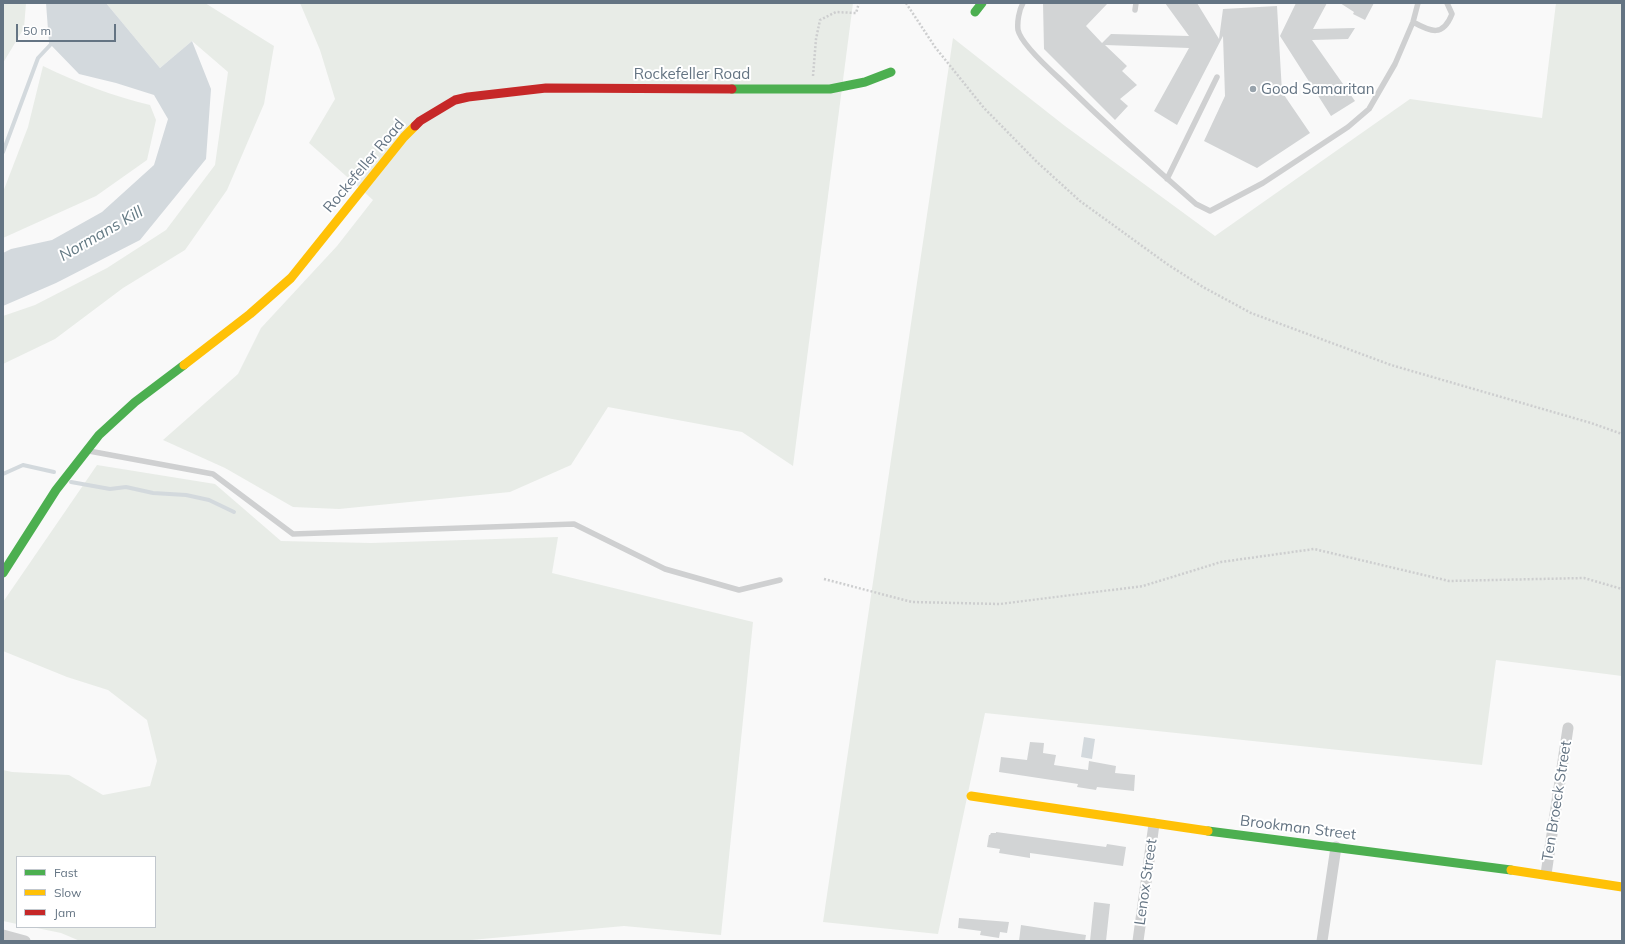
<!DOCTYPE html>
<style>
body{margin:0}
#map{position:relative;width:1625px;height:944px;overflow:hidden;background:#f9f9f9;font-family:Mulish,sans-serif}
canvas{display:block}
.frame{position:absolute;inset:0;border:4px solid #647483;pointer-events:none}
.legend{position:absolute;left:16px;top:856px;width:140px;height:72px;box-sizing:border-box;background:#fff;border:1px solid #c1c7cd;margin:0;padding:5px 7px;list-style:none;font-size:12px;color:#647483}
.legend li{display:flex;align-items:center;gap:8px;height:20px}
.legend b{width:20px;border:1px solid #c1c7cd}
.scale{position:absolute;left:16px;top:24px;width:100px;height:18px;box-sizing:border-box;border:2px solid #647483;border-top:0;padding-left:5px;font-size:12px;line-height:14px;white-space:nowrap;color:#647483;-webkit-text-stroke:3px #fff;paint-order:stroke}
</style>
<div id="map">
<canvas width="1625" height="944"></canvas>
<div class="frame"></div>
<ul class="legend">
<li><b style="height:5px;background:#4caf50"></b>Fast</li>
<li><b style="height:5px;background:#ffc107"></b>Slow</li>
<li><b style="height:5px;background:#c62828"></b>Jam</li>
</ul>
<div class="scale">50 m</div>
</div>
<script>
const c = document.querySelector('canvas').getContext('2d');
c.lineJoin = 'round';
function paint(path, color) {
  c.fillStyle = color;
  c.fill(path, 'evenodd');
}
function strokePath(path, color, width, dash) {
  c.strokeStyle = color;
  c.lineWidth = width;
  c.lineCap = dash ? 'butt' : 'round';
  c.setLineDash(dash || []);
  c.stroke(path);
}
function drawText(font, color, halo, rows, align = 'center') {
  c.font = font + ' Mulish,sans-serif';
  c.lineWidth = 4;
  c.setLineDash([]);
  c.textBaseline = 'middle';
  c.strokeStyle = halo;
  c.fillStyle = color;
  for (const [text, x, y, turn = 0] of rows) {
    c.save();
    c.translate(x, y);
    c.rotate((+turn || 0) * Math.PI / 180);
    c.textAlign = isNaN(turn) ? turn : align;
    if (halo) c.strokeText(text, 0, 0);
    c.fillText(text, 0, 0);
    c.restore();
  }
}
paint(new Path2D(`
 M3,3H26L24,28L3,63Z
 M106,3H205L274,46L264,104L227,190L185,250L123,288L55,339L3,364V316L35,305L107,268L166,230L215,165L228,72L192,41L160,68Z
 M300,3H853L793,466L742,432L608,407L571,465L510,492L339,509L293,507L225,468L163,440L238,374L261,328L337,246L373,200L309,143L335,99L320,50Z
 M1556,3H1622V676L1496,660L1482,765L985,713L938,934L823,922L953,38L1065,126L1215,236L1410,99L1542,118Z
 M43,66C78,83 113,96 150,105L156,120L147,160L96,196L3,238V192L28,127Z
 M97,465L215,484L281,541L371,543L558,537L552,573L753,622L721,935L624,926L460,941H80L61,933L32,927H155V857H17V924L3,921V770L12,772L69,775L103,795L150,786L157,761L147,720L108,690L67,677L3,651V602Z`), '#e8ece7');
paint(new Path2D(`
 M46,3H106L160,68L192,41L211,89L206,159L140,240L56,283L3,306V253L11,249L52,240L102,212L154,165L168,119L154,95L116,83L79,74L49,43Z
 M1084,737L1095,739L1092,759L1081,757Z`), '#d3d9dd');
strokePath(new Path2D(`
 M3,152L38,58L54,41
 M3,474L23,465L54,472
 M71,482L110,489L126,487L153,493L186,495L209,500L234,512`), '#d3d9dd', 4);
paint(new Path2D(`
 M1043,3H1108L1086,26L1102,43L1111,34L1189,36L1165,3H1197L1219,39L1223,9L1277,6L1282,92L1310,133L1257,168L1204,141L1225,96L1223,36L1177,125L1154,111L1189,48L1105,45L1127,66L1122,71L1137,85L1120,99L1128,106L1115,120L1044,49Z
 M1296,3H1327L1313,29L1355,28L1348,39L1312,40L1355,101L1331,116L1280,36Z
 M1340,3H1374L1365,20L1353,14L1354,12Z
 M1030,742L1044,743L1043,753L1056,755L1054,765L1088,770L1089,761L1116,766L1115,773L1135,775L1134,791L1097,787L1096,790L1077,787L1078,784L999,772L1001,757L1027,760Z
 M996,832L1106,847L1107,844L1126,847L1123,866L1030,853V858L999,853L1000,849L987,847L989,835H990L991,833H996Z
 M1094,902L1110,904L1106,941H1090Z
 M959,918L1009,922L1007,933L1000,932L999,938L980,935L981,931L958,928Z
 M1021,925L1086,935L1085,941H1019Z`), '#d2d4d5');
strokePath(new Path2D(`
 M906,3L935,47L984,108L1037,162L1080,201L1167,264L1203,287L1251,313L1391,365L1591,423L1622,434
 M813,76L816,39L820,20L836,12L856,13L859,3
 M824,579L912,602L1000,604L1143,586L1221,562L1314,549L1449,581L1584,578L1622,589`), '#cdcecf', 2.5, [2, 2]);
strokePath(new Path2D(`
 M1023,3C1019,10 1017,22 1018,30C1021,44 1050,70 1061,80C1105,123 1150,164 1196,204L1210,211L1263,183L1348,127L1369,109L1395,64L1413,22L1418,3
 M1135,10L1136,3
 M1413,22C1431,32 1443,37 1452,14L1447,3
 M1167,179L1217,77
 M89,451L213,474L293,534L574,524L665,569L739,590L780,580`), '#cfd0d1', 5.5);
strokePath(new Path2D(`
 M1546,874L1568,728
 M3,935L25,941
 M1138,941L1154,824
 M1322,941L1336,847`), '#cfd0d1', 11);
strokePath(new Path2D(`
 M975,12L982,3
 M732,89H830L865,82L891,72
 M3,573L56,490L99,435L135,402L184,365
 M1208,831L1511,870`), '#4caf50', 9);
strokePath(new Path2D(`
 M184,365L250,314L291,278L404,137L415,126
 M971,796L1208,831
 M1511,870L1622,887`), '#ffc107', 9);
strokePath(new Path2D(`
 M415,126L420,121L455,100L468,97L546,88L732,89`), '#c62828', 9);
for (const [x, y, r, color] of [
 [1253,89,4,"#98a3ac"]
]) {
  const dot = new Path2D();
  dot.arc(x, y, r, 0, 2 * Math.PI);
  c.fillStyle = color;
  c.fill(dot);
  strokePath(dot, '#fff', 1.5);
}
drawText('15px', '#647483', '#fff', [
 ["Rockefeller Road",692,74],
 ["Rockefeller Road",364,166,-50],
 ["Ten Broeck Street",1557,801,-81],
 ["Brookman Street",1298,828,7],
 ["Lenox Street",1146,882,-82]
]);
drawText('15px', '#647483', '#fff', [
 ["Good Samaritan",1261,89]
], 'left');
drawText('italic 16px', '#647a84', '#fff', [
 ["Normans Kill",101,234,-30]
]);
</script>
